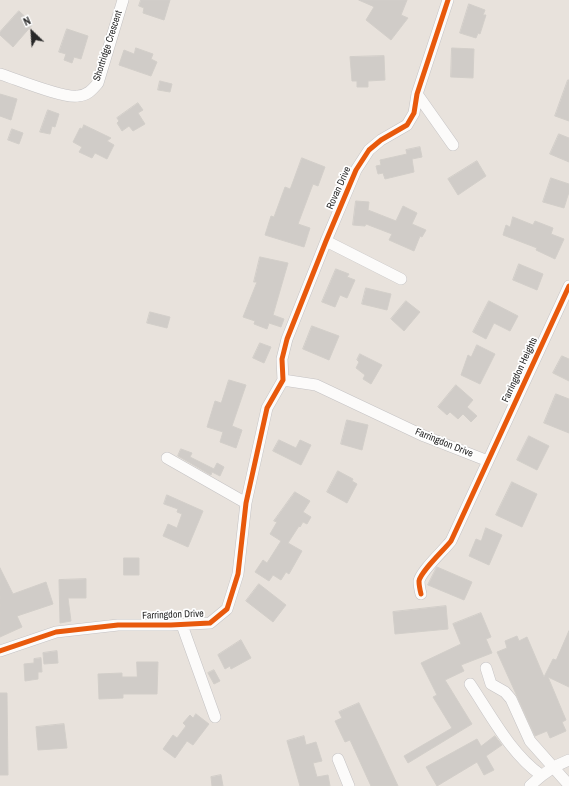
<!DOCTYPE html>
<style>
body{margin:0}
#map{position:relative;width:569px;height:786px;overflow:hidden;background:#e8e2dc;font-family:"Archivo Narrow",sans-serif}
canvas{display:block}
.north{position:absolute;left:12px;top:12px;width:40px;height:40px;-webkit-text-stroke:3px #fff;paint-order:stroke;rotate:335deg;font-size:11px;font-weight:700;line-height:16px;text-align:center;color:#282828}
.north::after{content:'';display:block;margin:auto;width:14px;height:18px;background:#282828;clip-path:polygon(50% 0,100% 100%,50% 72%,0 100%)}
</style>
<div id="map">
<canvas width="569" height="786"></canvas>
<div class="north">N</div>
</div>
<script>
const c = document.querySelector('canvas').getContext('2d');
c.lineJoin = 'round';
function paint(path, color) {
  c.fillStyle = color;
  c.fill(path, 'evenodd');
}
function strokePath(path, color, width, dash) {
  c.strokeStyle = color;
  c.lineWidth = width;
  c.lineCap = dash ? 'butt' : 'round';
  c.setLineDash(dash || []);
  c.stroke(path);
}
function drawText(font, color, halo, rows, align = 'center') {
  c.font = font + ' "Archivo Narrow",sans-serif';
  c.lineWidth = 3.5;
  c.setLineDash([]);
  c.textBaseline = 'middle';
  c.strokeStyle = halo;
  c.fillStyle = color;
  for (const [text, x, y, turn = 0] of rows) {
    c.save();
    c.translate(x, y);
    c.rotate((+turn || 0) * Math.PI / 180);
    c.textAlign = isNaN(turn) ? turn : align;
    if (halo) c.strokeText(text, 0, 0);
    c.fillText(text, 0, 0);
    c.restore();
  }
}
const building = new Path2D(`
 M141,0H170L164,20L143,13L144,8L139,6Z
 M359,0H407L401,15L408,18L391,40L366,20L374,7Z
 M469,4L485,10L483,15H486L480,34L478,33L476,38L460,33Z
 M19,11L33,24L13,47L0,35V32Z
 M67,29L88,36L81,59L74,57L72,63L64,60L66,54L59,52Z
 M136,48L153,54L151,59L157,62L151,76L119,65L124,50L134,54Z
 M452,48L474,49L473,78L451,77Z
 M384,56L385,80L368,81V87H357V81H352L350,57Z
 M568,80H569V121L555,116Z
 M160,81L172,84L170,92L158,90Z
 M0,94L17,99L11,120L0,116Z
 M138,103L143,110L138,113L145,124L133,131L129,126L122,131L117,123L119,121L117,118Z
 M48,110L59,114L55,127L52,126L50,134L40,132Z
 M84,125L111,138L107,141L114,145L107,159L95,153L92,158L79,152L82,147L73,142L80,128L82,129Z
 M12,129L23,133L19,144L8,140Z
 M559,134L569,138V162L550,154Z
 M420,147L422,157L412,159L414,172L385,179L383,173L378,174L376,166L381,165L380,160L407,154L406,150Z
 M302,158L325,167L318,186L313,184L298,224L310,228L304,247L265,235L271,216L274,217L285,187L290,189Z
 M477,161L486,176L458,195L448,179Z
 M551,178L569,184V192L564,208L543,202Z
 M356,201L369,202L368,210L396,221L403,206L417,213L412,224L426,230L422,237L420,236L414,251L389,240L392,234L366,224L365,226L353,225Z
 M513,217L533,225L535,221L553,228L551,234L564,239L555,259L536,250L537,248L503,235L506,225L510,227Z
 M260,257L288,263L273,315L284,319L281,327L269,323L267,329L254,324L255,321L243,317L257,282H254Z
 M519,264L543,274L537,290L513,280Z
 M336,269L349,274L347,277L355,280L347,298L340,295L335,307L322,302Z
 M366,288L391,294L387,310L362,304Z
 M406,301L420,312L404,331L391,319Z
 M489,301L518,316L510,331L494,323L486,339L473,332Z
 M150,312L170,317L167,328L147,323Z
 M312,326L339,336L329,360L303,349Z
 M260,343L271,347L264,363L253,358Z
 M477,345L495,354L480,384L461,375L468,355L471,357Z
 M360,354L382,365L371,384L363,379L365,375L356,368L359,362L357,360Z
 M562,356L569,359V381L553,373Z
 M229,380L246,385L232,426L242,430L236,448L220,442L223,432L207,427L215,401L221,403Z
 M456,385L473,400L467,407L477,416L471,422L463,414L458,419L450,412L447,415L438,407Z
 M556,394L569,399V433L544,423Z
 M347,420L368,425L362,450L341,444Z
 M529,436L549,446L537,470L517,460Z
 M279,440L296,448L300,440L311,445L301,465L273,451Z
 M181,449L192,453L190,457L214,469L213,471L217,463L224,467L220,476L212,472L211,475L209,474L178,456Z
 M338,471L353,479L352,481L357,484L347,503L327,492Z
 M512,482L537,494L522,527L496,515Z
 M295,492L310,501L303,512L311,517L307,524L303,522L300,527L299,526L288,543L302,551L289,574L286,572L281,580L273,575L269,581L255,572L263,560L267,563L281,541L270,534L277,522L274,521Z
 M167,495L203,511L188,547L163,536L168,524L177,528L182,514L177,512L178,509L164,504Z
 M486,528L502,535L489,565L469,556L476,539L481,541Z
 M124,558H139V575H124Z
 M437,567L472,582L464,600L428,585Z
 M0,568L13,594L46,582L53,604L17,616L22,627L0,637Z
 M86,579V598H68L71,621L60,623L59,580Z
 M259,584L286,605L273,622L246,601Z
 M446,606L448,629L395,634L393,612Z
 M481,613L491,637L486,639L492,653L461,665L464,671L445,680L472,724L408,763L404,756L452,728L433,697L437,695L421,663L461,644L453,624Z
 M569,631V687L548,677L566,720L562,722L566,731L550,738L547,731L535,736L497,652L507,648L505,641L517,636L519,641L527,637L544,677L553,659L556,660Z
 M241,640L251,658L231,669L230,666L225,669L218,655Z
 M57,651L58,663L44,664L43,653Z
 M41,658L42,672H38V679L25,681L24,664L34,663V659Z
 M137,662H158L157,694H123V698L99,699L98,674L122,673V677H137Z
 M214,670L220,681L214,684L208,673Z
 M0,693H7L8,775H0Z
 M359,703L377,741L398,786H371L350,740L345,742L335,721L342,718L339,712Z
 M196,714L209,724L193,745L187,741L175,758L163,749L173,735L177,738L186,726L183,723L190,715L193,718Z
 M64,724L67,748L38,750L36,727Z
 M304,736L306,745L316,742L322,761L313,763L317,777L328,775L330,786H300L287,741Z
 M495,736L502,745L486,756L494,770L484,775L477,762L437,786L426,767L477,739L481,746Z
 M221,775L223,786H212L211,777Z`);
paint(building, '#d0ccc8');
strokePath(building, '#d2cec9', 1);
const minor = new Path2D(`
 M0,74C16,79 64,99 78,96C88,95 92,90 98,83L123,0
 M417,94L453,145
 M326,241L401,279
 M283,380L316,385L424,436L488,461
 M167,458L246,503
 M421,594C420,590 419,585 419,581C421,571 444,550 451,541L569,286
 M182,625L215,717
 M0,651L56,632L118,625H171L210,623L227,609L238,574L246,503L267,408L283,380L282,359L287,339L326,241L356,170L369,150L381,140L407,125L414,113L417,94L448,0
 M486,668L491,684L505,692L511,699L530,741L569,785
 M470,684C491,715 510,753 541,775
 M338,759L349,786
 M530,786C542,774 553,766 569,760`);
strokePath(minor, '#c4c2c3', 12);
strokePath(minor, '#fcfbfa', 11);
strokePath(new Path2D(`
 M421,594C420,590 419,585 419,581C421,571 444,550 451,541L569,286
 M0,651L56,632L118,625H171L210,623L227,609L238,574L246,503L267,408L283,380L282,359L287,339L326,241L356,170L369,150L381,140L407,125L414,113L417,94L448,0`), '#e8590c', 5);
drawText('10px', '#282828', '#fff', [
 ["Shortridge Crescent",108,46,-72],
 ["Rovan Drive",339,188,-66],
 ["Farringdon Heights",520,370,-65],
 ["Farringdon Drive",444,443,22],
 ["Farringdon Drive",173,615,-2]
]);
</script>
